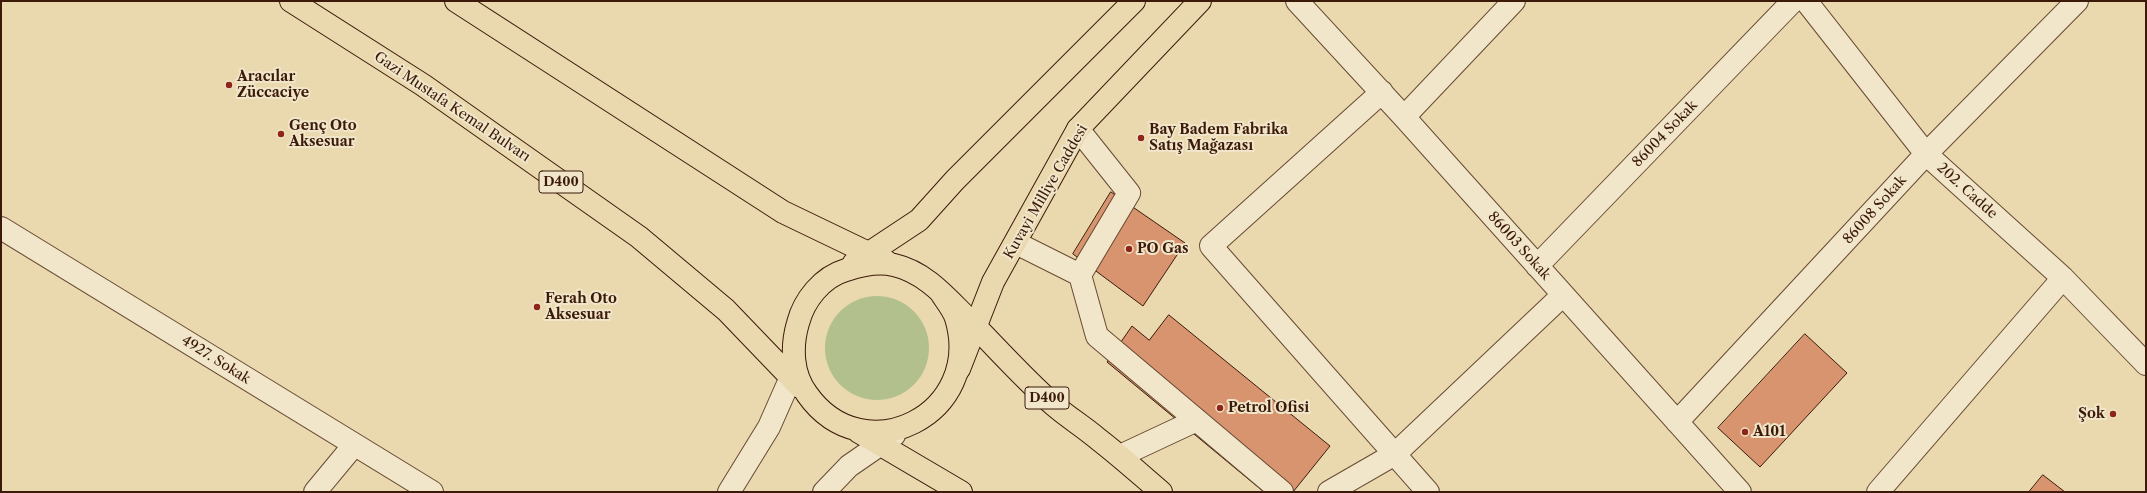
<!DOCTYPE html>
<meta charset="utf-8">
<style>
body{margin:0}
#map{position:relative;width:2147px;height:493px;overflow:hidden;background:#ead8ae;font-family:"Libre Caslon Text",serif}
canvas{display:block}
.frame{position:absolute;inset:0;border:2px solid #3b1a0a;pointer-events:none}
</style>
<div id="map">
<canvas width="2147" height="493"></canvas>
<div class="frame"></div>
</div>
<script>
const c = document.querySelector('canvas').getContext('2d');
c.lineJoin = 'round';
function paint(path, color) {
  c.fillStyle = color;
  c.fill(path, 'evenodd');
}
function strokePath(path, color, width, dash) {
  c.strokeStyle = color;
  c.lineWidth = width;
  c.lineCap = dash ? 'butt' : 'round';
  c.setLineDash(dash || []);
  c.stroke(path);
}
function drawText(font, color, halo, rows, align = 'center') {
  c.font = font + ' "Libre Caslon Text",serif';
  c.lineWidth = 4;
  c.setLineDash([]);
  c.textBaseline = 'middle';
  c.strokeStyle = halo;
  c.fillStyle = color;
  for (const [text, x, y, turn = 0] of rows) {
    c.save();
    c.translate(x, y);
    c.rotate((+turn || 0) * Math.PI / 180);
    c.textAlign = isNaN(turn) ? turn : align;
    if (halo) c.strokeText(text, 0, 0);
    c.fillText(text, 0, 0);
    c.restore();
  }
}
paint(new Path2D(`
 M825 348a52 52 0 1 1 104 0a52 52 0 1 1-104 0Z`), '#b2c08e');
const building = new Path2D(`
 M1111,192L1185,243L1143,306L1073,254Z
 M1169,315L1330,446L1293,492H1264L1107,362L1132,326L1149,340Z
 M1805,334L1847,373L1760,467L1718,428Z
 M2043,475L2065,492H2029Z`);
paint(building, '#d7946e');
strokePath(building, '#3b1a0a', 1);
const minor = new Path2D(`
 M1297,1L1404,117L1740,492
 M1806,1L1926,154L2063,278L2146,364
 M1382,92L1211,246L1428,492
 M1404,117L1514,1
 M1,228L432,492
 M1016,243L1080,275L1129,193L1078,129
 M1537,266L1793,1
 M1080,275L1097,336L1282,492
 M1677,422L1926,154L2077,1
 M1120,456L1197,420
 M315,492L354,445
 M729,492L769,427L795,368
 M824,492L849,466L894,435
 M1329,492L1395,454L1563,295
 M1878,492L2063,278`);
const major = new Path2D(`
 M854,263L919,220L955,180L1134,1
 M959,369L993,282L1078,129L1200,1`);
const highway = new Path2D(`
 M291,1L423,85L639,237L726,310L800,387
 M456,1L783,212L887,262
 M941,293C946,301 953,309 956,318C985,414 864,475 807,394C792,374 791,347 798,323C804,300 822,277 846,270C861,265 878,261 894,265C925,272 946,297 967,318C996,347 1024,379 1055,406C1069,418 1084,427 1098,439C1120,456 1140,474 1161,492
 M859,432L961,492`);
strokePath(minor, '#674a33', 24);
strokePath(major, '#3b1a0a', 24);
strokePath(highway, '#3b1a0a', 24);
strokePath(minor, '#f1e6ca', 22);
strokePath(major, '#ead8ae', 22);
strokePath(highway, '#ead8ae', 22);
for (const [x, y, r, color] of [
 [229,85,4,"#8f2418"],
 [281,134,4,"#8f2418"],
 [1141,138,4,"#8f2418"],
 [1129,249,4,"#8f2418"],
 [537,307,4,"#8f2418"],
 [1220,408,4,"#8f2418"],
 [2113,414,4,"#8f2418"],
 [1745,432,4,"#8f2418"]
]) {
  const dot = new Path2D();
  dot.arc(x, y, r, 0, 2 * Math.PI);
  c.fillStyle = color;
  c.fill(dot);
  strokePath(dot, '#f1e6ca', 1.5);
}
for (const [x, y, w] of [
 [561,182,44],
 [1047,398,44]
]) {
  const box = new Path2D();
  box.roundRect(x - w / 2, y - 11, w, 22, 3);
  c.fillStyle = '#f1e6ca';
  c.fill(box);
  strokePath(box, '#3b1a0a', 1);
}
drawText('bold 13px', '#3b1a0a', null, [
 ["D400",561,182],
 ["D400",1047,398]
]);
drawText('bold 14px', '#3b1a0a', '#f1e6ca', [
 ["Aracılar",237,77],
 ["Züccaciye",237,93],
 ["Genç Oto",289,126],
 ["Aksesuar",289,142],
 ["Bay Badem Fabrika",1149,130],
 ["Satış Mağazası",1149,146],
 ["PO Gas",1137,249],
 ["Ferah Oto",545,299],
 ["Aksesuar",545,315],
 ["Petrol Ofisi",1228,408],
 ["Şok",2105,414,"right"],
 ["A101",1753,432]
], 'left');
drawText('14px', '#3b1a0a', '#f1e6ca', [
 ["Gazi Mustafa Kemal Bulvarı",452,107,34],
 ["86004 Sokak",1665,134,-46],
 ["202. Cadde",1967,191,42],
 ["Kuvayi Milliye Caddesi",1046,192,-60],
 ["86008 Sokak",1875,210,-48],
 ["86003 Sokak",1519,246,48],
 ["4927. Sokak",216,360,32]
]);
</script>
